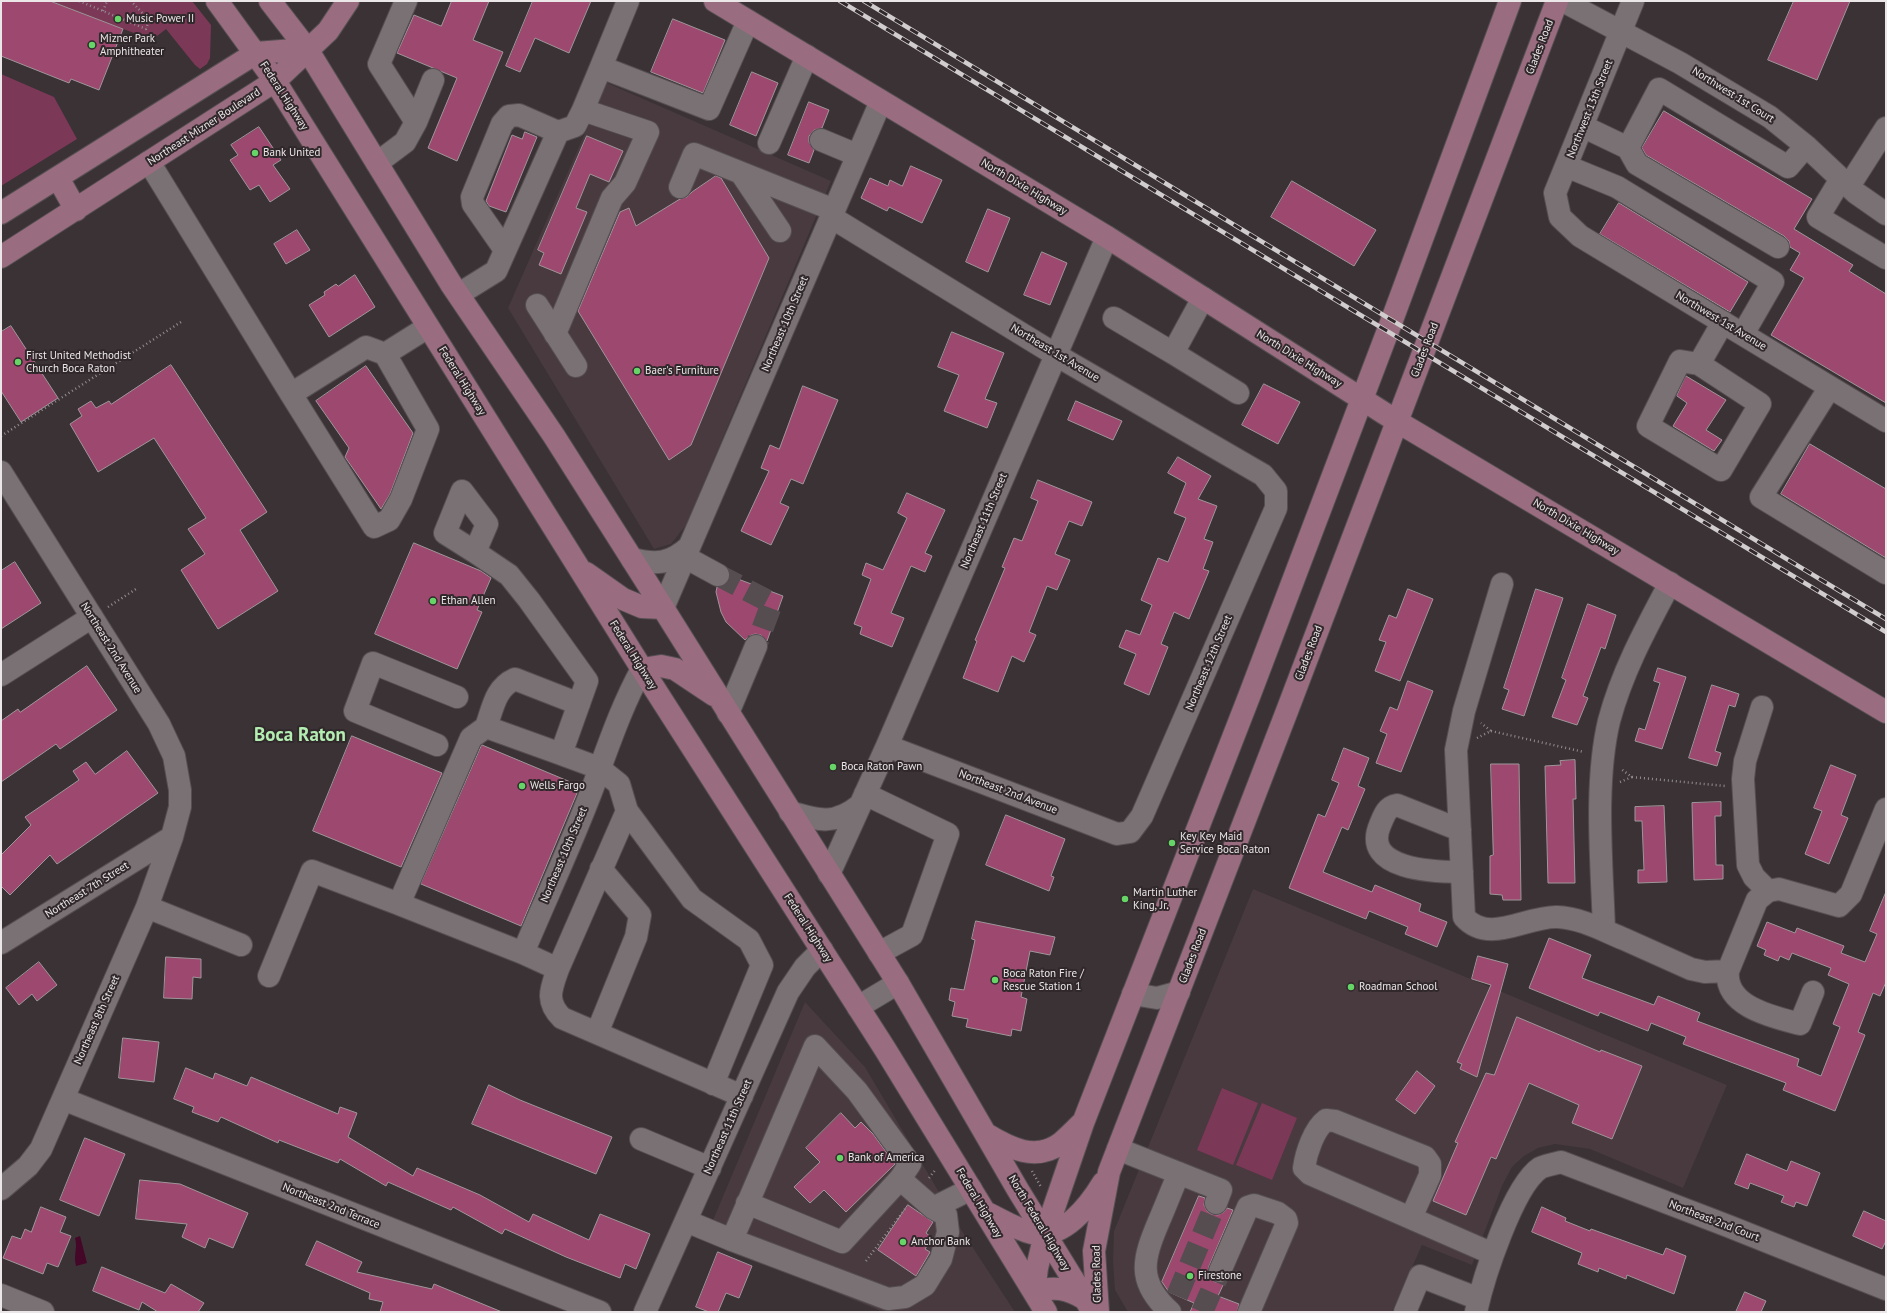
<!DOCTYPE html>
<style>
body{margin:0}
#map{position:relative;width:1887px;height:1313px;overflow:hidden;background:#3a3235;font-family:"PT Sans",sans-serif}
canvas{display:block}
.frame{position:absolute;inset:0;border:2px solid #ebe6e8;pointer-events:none}
</style>
<div id="map">
<canvas width="1887" height="1313"></canvas>
<div class="frame"></div>
</div>
<script>
const c = document.querySelector('canvas').getContext('2d');
c.lineJoin = 'round';
function paint(path, color) {
  c.fillStyle = color;
  c.fill(path, 'evenodd');
}
function strokePath(path, color, width, dash) {
  c.strokeStyle = color;
  c.lineWidth = width;
  c.lineCap = dash ? 'butt' : 'round';
  c.setLineDash(dash || []);
  c.stroke(path);
}
function drawText(font, color, halo, rows, align = 'center') {
  c.font = font + ' "PT Sans",sans-serif';
  c.lineWidth = 4;
  c.setLineDash([]);
  c.textBaseline = 'middle';
  c.strokeStyle = halo;
  c.fillStyle = color;
  for (const [text, x, y, turn = 0] of rows) {
    c.save();
    c.translate(x, y);
    c.rotate((+turn || 0) * Math.PI / 180);
    c.textAlign = isNaN(turn) ? turn : align;
    if (halo) c.strokeText(text, 0, 0);
    c.fillText(text, 0, 0);
    c.restore();
  }
}
paint(new Path2D(`
 M607,83L831,181L686,525L671,544L654,549L508,308Z
 M1253,889L1727,1085L1683,1188L1590,1149L1555,1144L1538,1148L1524,1156L1512,1167L1502,1186L1472,1265L1422,1245L1392,1312H1128L1115,1290L1113,1262L1114,1231Z
 M805,1002L865,1067L962,1231L1015,1312H883L705,1239Z`), '#483a3f');
paint(new Path2D(`
 M51,1H192L211,25L210,58L207,64L200,69L195,65L166,29L152,40Z
 M1,74L54,97L77,139L1,186Z
 M1222,1088L1258,1103L1233,1165L1197,1150Z
 M1262,1103L1297,1118L1272,1180L1236,1165Z`), '#7c3857');
paint(new Path2D(`
 M80,1236L87,1263L76,1266C73,1254 78,1249 75,1238Z`), '#440728');
const building = new Path2D(`
 M1,1H50L123,29L99,90L71,79L69,83L1,56Z
 M452,1H489L473,40L503,52L457,161L428,148L457,78L397,53L414,15L441,26Z
 M533,1H591L569,53L535,38L520,72L506,66Z
 M1794,1H1850L1817,80L1768,60Z
 M673,19L725,40L703,93L651,72Z
 M752,72L778,83L756,136L730,125Z
 M809,102L829,110L822,128L814,130L809,136V142L814,150L809,163L788,155Z
 M1664,111L1812,199L1794,229L1853,265L1849,271L1886,294V403L1771,335L1804,278L1790,270L1800,253L1790,247L1789,241L1784,236L1646,155L1642,148Z
 M259,127L281,160L273,165L290,189L270,202L259,185L250,190L230,160L238,155L231,145Z
 M525,132L537,137L506,212L489,206L486,201L512,135L522,139Z
 M587,136L623,151L609,182L590,174L576,208L587,212L561,274L539,265L544,253L538,250Z
 M911,166L942,180L922,223L889,207L887,211L861,198L870,178L888,186L890,180L902,186Z
 M716,176L721,178L769,258L691,445L669,460L578,311L620,212L629,208L636,226L680,199L687,197L692,192Z
 M1292,181L1376,230L1354,266L1271,217Z
 M1619,203L1748,282L1730,312L1600,234Z
 M988,209L1010,218L988,272L966,262Z
 M297,230L310,250L286,264L274,244Z
 M1042,252L1067,263L1050,305L1024,295Z
 M355,275L375,307L329,337L309,305L325,295L324,292L336,284L338,286Z
 M11,326L58,398L21,422L1,391V332Z
 M952,332L1004,353L985,399L997,403L987,428L944,411L959,375L938,367Z
 M171,365L267,512L240,530L278,591L218,629L181,570L205,554L188,529L206,518L154,438L98,472L70,424L82,416L78,409L91,401L96,408L109,401L111,404Z
 M366,366L413,433L390,494L381,509L345,457L349,448L316,401Z
 M1686,376L1726,400L1706,430L1722,440L1714,451L1673,426L1687,403L1677,396Z
 M1264,384L1300,402L1278,444L1242,425Z
 M803,386L838,400L803,484L791,479L780,503L789,507L771,545L741,531L769,471L761,468L770,445L779,449Z
 M1076,401L1122,421L1113,440L1068,420Z
 M1810,444L1886,489V558L1781,494Z
 M1178,457L1211,476L1198,499L1217,506L1204,539L1213,542L1203,569L1209,571L1189,619L1174,612L1161,644L1168,647L1149,695L1124,684L1136,654L1119,647L1126,630L1140,635L1152,605L1141,600L1158,558L1168,562L1186,518L1174,513L1186,483L1168,473Z
 M1038,480L1092,502L1082,526L1069,521L1055,554L1070,560L1057,590L1047,586L1029,632L1036,635L1024,662L1012,656L998,692L963,678L977,641L975,640L1005,568L1002,567L1014,538L1022,541L1038,501L1031,498Z
 M907,493L945,510L925,553L932,556L925,572L911,566L891,613L904,618L892,647L860,634L862,627L854,624L871,579L862,575L866,563L883,570L907,518L898,513Z
 M414,543L481,571L491,578L477,610L482,612L457,669L375,634Z
 M15,562L41,603L1,629V571Z
 M730,576L783,596L767,641L761,635L755,634L749,636L745,640L726,622L721,612L716,592L717,587L725,585L729,581Z
 M1408,589L1433,599L1400,681L1375,671L1386,642L1379,640L1389,615L1396,618Z
 M1536,589L1563,598L1524,716L1502,709L1509,690L1504,688Z
 M1588,604L1616,615L1605,649L1601,647L1583,696L1588,698L1577,725L1552,717L1566,680L1562,678Z
 M87,666L117,710L60,749L56,744L1,782V721L18,709L20,712Z
 M1658,668L1686,677L1662,749L1635,741L1639,728L1645,730L1660,683L1654,681Z
 M1408,681L1433,691L1401,772L1376,763L1387,734L1380,731L1390,707L1397,710Z
 M1712,685L1739,694L1735,707L1729,705L1715,751L1721,753L1717,766L1689,758Z
 M352,736L442,773L401,867L313,831Z
 M482,745L580,786L521,926L421,884Z
 M1344,748L1369,758L1358,786L1365,789L1348,830L1342,827L1323,872L1372,892L1375,885L1421,904L1419,911L1447,922L1437,947L1405,934L1408,927L1369,911L1366,919L1289,888L1318,814L1325,817L1339,783L1332,780Z
 M127,751L158,793L57,864L50,855L10,895L1,886V855L31,825L25,817L79,780L73,771L86,762L95,774Z
 M1575,760L1576,799H1573L1575,883H1548L1545,766L1561,765L1560,761Z
 M1491,764H1519L1521,900H1503L1502,895L1490,894V856L1493,855Z
 M1831,765L1856,775L1841,815L1848,818L1829,864L1805,854L1822,811L1814,808Z
 M1721,802V816H1715L1716,865H1723V879L1694,880L1692,803Z
 M1664,806L1667,882L1638,883V870H1644L1642,821H1635V807Z
 M1006,815L1065,839L1051,876L1054,877L1049,891L986,865Z
 M1886,892V982L1880,996L1873,993L1858,1032L1865,1035L1835,1111L1783,1090L1786,1083L1683,1044L1686,1037L1651,1023L1648,1031L1600,1012L1598,1016L1529,988L1549,938L1591,955L1582,978L1654,1005L1658,996L1700,1013L1697,1021L1799,1059L1797,1066L1821,1076L1840,1027L1833,1024L1849,984L1828,975L1831,968L1792,953L1789,960L1780,956L1778,961L1764,955L1766,950L1757,946L1767,922L1795,933L1797,928L1844,946L1841,953L1865,962L1877,934L1870,931Z
 M976,921L1055,937L1050,955L1030,951L1021,997L1027,999L1021,1031L1012,1029L1011,1036L966,1027L968,1019L952,1016L955,1002L949,1000L951,988L964,990L975,940L972,939Z
 M1478,956L1508,964L1477,1077L1460,1069L1462,1064L1457,1062L1491,985L1472,979Z
 M166,957L201,959V978L193,977L192,999L164,998Z
 M39,962L57,985L37,1001L32,994L19,1005L6,988Z
 M1517,1017L1600,1052L1601,1050L1642,1066L1612,1139L1572,1123L1579,1105L1529,1083L1496,1159L1491,1157L1466,1215L1433,1201L1458,1143L1455,1142L1486,1073L1494,1075Z
 M123,1038L159,1042L154,1082L119,1078Z
 M186,1068L213,1079L215,1073L247,1086L251,1077L338,1114L340,1107L357,1113L348,1137L413,1176L417,1168L480,1195L529,1222L533,1214L589,1240L600,1214L650,1234L636,1269L625,1264L620,1278L566,1257L505,1229L502,1234L453,1207L451,1210L388,1182L386,1186L340,1159L338,1163L279,1140L278,1143L221,1117L218,1122L192,1112L194,1107L174,1099Z
 M1417,1071L1435,1086L1415,1114L1396,1100Z
 M489,1085L520,1100L612,1137L596,1174L472,1124Z
 M841,1113L855,1128L861,1122L873,1134L895,1164L846,1212L824,1190L810,1203L794,1187L820,1162L806,1148Z
 M85,1138L125,1154L99,1216L60,1200Z
 M1747,1154L1787,1171L1791,1161L1820,1173L1807,1206L1796,1202L1794,1207L1781,1202L1784,1196L1750,1183L1748,1189L1735,1184Z
 M140,1180L180,1184L248,1213L233,1248L209,1238L205,1248L182,1237L187,1224L136,1219Z
 M1199,1196L1205,1198L1204,1205L1207,1211L1211,1214L1218,1215L1224,1212L1227,1208L1233,1210L1209,1266L1208,1272L1210,1278L1215,1282L1224,1283L1218,1296L1239,1304L1237,1312H1190L1194,1303L1169,1292L1162,1282Z
 M908,1205L933,1222L926,1233L932,1238L925,1249L930,1252L929,1254L916,1276L878,1250Z
 M41,1207L66,1217L60,1232L71,1236L58,1267L47,1263L43,1274L3,1258L12,1236L21,1239L25,1229L31,1232Z
 M1542,1207L1566,1218L1565,1221L1590,1231L1591,1229L1663,1255L1666,1248L1686,1256L1674,1294L1627,1275L1626,1279L1599,1268L1598,1272L1578,1264L1582,1253L1532,1232Z
 M1864,1211L1886,1221V1241L1882,1249L1853,1236Z
 M317,1241L362,1262L357,1272L432,1289L434,1284L502,1312H380L383,1302L369,1299L370,1293L306,1265Z
 M718,1252L752,1266L739,1298L726,1293L718,1312H709L696,1307Z
 M102,1267L165,1293L171,1284L204,1303L198,1312H158L142,1302L139,1310L93,1291Z
 M1745,1292L1766,1301L1761,1312H1736Z`);
paint(building, '#9d486f');
strokePath(building, '#9f9699', 1);
strokePath(new Path2D(`
 M718,575L772,603L756,646
 M1177,1296L1216,1203
 M1202,1312L1220,1271`), '#554d50', 22, [22, 11]);
const minor = new Path2D(`
 M406,1L379,64L416,122L433,80
 M628,1L601,67L709,109L748,21
 M1563,1L1680,63L1770,117L1806,146L1856,193L1886,214
 M1633,1L1555,193L1560,217L1580,236L1886,421
 M583,110L601,67
 M1582,126L1628,148L1659,89L1788,167L1806,146
 M821,140L857,155
 M769,143L807,56
 M1628,148L1637,164L1778,247
 M149,162L291,394L366,347L385,354L428,327
 M377,163L405,142L416,122
 M1566,166L1617,187L1773,282L1743,334
 M741,173L780,231
 M1841,179L1818,217L1886,258
 M1849,186L1886,128
 M680,187L694,154L834,210
 M831,217L1056,355L1263,475L1276,491V508L1142,816L1130,832L1117,834L887,746
 M505,250L473,204L472,197L502,124L509,116L519,115L558,132
 M459,294L496,271L558,132L575,126L583,110L648,132L625,183L612,198L555,334
 M1203,298L1173,353L1238,393
 M537,305L576,366
 M1114,318L1173,353
 M1699,364L1760,404L1721,470L1648,426L1680,361L1699,364L1723,322
 M1830,387L1761,497L1886,573
 M291,394L374,527L389,520L401,499L428,429L385,354
 M1,472L159,724L174,756L180,790V807L172,837L147,907L41,1149L28,1166L1,1189
 M475,552L445,533L462,491L487,524L475,552L509,575L529,600L587,681L561,754L599,768L619,784L627,811L692,899L749,940L762,965L713,1084
 M685,557L718,575
 M632,559C656,565 670,564 689,547
 M1502,584L1464,711L1456,750L1464,917C1489,945 1526,916 1557,917C1581,918 1602,930 1624,939C1646,949 1669,959 1691,969L1705,972L1728,971
 M663,608L881,101
 M1,675L92,617
 M1762,707L1745,761L1743,779L1748,865L1754,877L1768,891
 M728,713L756,646
 M486,727L471,738L399,904L523,953L558,969C551,989 545,1001 562,1018L742,1096
 M437,745L355,711L373,663L457,697
 M561,754L486,727C493,708 495,688 515,679L579,704
 M865,794L948,834L912,935L879,953
 M790,812C820,821 835,825 860,805
 M1460,830L1397,805C1386,807 1384,816 1380,825C1361,870 1435,872 1462,872
 M829,874L887,746L1107,237
 M147,907L241,945
 M1604,930C1602,865 1594,784 1609,721C1622,672 1646,628 1670,583
 M1,943L172,837
 M523,953C546,898 572,843 593,787C608,747 621,707 642,669
 M558,969L627,811
 M269,976L312,871L399,904
 M1813,992L1800,1024C1774,1017 1724,1007 1728,971L1757,900L1768,891L1779,889L1839,906L1851,894L1886,809
 M1133,994L1157,998L1179,992
 M858,1007L898,983
 M597,1033L636,937L640,915L601,869
 M63,1099L600,1312
 M641,1139L710,1168
 M1118,1149L1221,1190L1216,1203
 M747,1203L842,1242L900,1179
 M1411,1218L1430,1175V1164L1425,1157L1335,1121L1326,1120C1314,1129 1306,1153 1304,1168L1310,1174L1493,1254
 M686,1221L732,1240L815,1046L857,1091L910,1164L900,1179L933,1208L971,1189
 M732,1240L888,1299L905,1297L925,1285L941,1259L948,1232L946,1215L933,1208
 M1220,1271L1248,1207L1254,1205L1278,1213L1286,1219L1287,1223L1249,1312
 M1,1295L43,1312
 M645,1312L788,992L805,967L822,950
 M1170,1312C1136,1281 1143,1259 1159,1221C1166,1205 1172,1189 1179,1173
 M1405,1312L1420,1276L1479,1299
 M1476,1312C1483,1279 1513,1186 1540,1168C1546,1165 1555,1164 1561,1162L1728,1226L1886,1289`);
const major = new Path2D(`
 M217,1L275,81L642,669L885,1049L1046,1312
 M270,1L307,49L451,284L554,436L663,608L898,983L1018,1190L1093,1312
 M715,1L1107,237L1398,422L1886,712
 M58,178L76,210
 M1,213L256,53L307,49
 M1,257L275,81L328,31L348,1
 M586,573L623,599L642,607L663,608
 M642,669L661,666L675,669L714,695
 M986,1134C1009,1148 1036,1162 1061,1143C1068,1137 1075,1130 1081,1124
 M985,1212C1000,1219 1015,1229 1032,1233C1063,1240 1089,1206 1103,1183
 M1085,1299C1067,1288 1054,1286 1034,1292L1037,1268L1045,1234L1083,1123L1250,694L1392,320L1510,1
 M1098,1312L1094,1251L1109,1172L1287,711L1557,1`);
strokePath(minor, '#564f52', 24);
strokePath(major, '#564f52', 24);
strokePath(new Path2D(`
 M79,1L146,29L149,20L131,1
 M103,11L107,1
 M1,436L181,322
 M108,607L136,589
 M1491,731L1584,752
 M1477,738L1491,731L1481,723
 M1632,777L1725,786
 M1620,782L1632,777L1621,769
 M1032,1171L1041,1187
 M929,1178L936,1169
 M866,1261L905,1209`), '#948d90', 2.5, [1, 3]);
strokePath(minor, '#7a7174', 22);
strokePath(major, '#9a6c7f', 22);
const rail = new Path2D(`
 M840,1L1886,632
 M864,1L1886,619`);
strokePath(rail, '#d1ccce', 4.5);
strokePath(rail, '#30282b', 3, [9]);
for (const [x, y, r, color] of [
 [118,19,4,"#66d466"],
 [92,45,4,"#66d466"],
 [255,153,4,"#66d466"],
 [18,362,4,"#66d466"],
 [637,371,4,"#66d466"],
 [433,601,4,"#66d466"],
 [833,767,4,"#66d466"],
 [522,786,4,"#66d466"],
 [1172,843,4,"#66d466"],
 [1125,899,4,"#66d466"],
 [995,980,4,"#66d466"],
 [1351,987,4,"#66d466"],
 [840,1158,4,"#66d466"],
 [903,1242,4,"#66d466"],
 [1190,1276,4,"#66d466"]
]) {
  const dot = new Path2D();
  dot.arc(x, y, r, 0, 2 * Math.PI);
  c.fillStyle = color;
  c.fill(dot);
  strokePath(dot, '#30282b', 1.5);
}
drawText('11px', '#ebe6e8', '#30282b', [
 ["Music Power II",126,19],
 ["Mizner Park",100,39],
 ["Amphitheater",100,52],
 ["Bank United",263,153],
 ["First United Methodist",26,356],
 ["Church Boca Raton",26,369],
 ["Baer's Furniture",645,371],
 ["Ethan Allen",441,601],
 ["Boca Raton Pawn",841,767],
 ["Wells Fargo",530,786],
 ["Key Key Maid",1180,837],
 ["Service Boca Raton",1180,850],
 ["Martin Luther",1133,893],
 ["King, Jr.",1133,906],
 ["Boca Raton Fire /",1003,974],
 ["Rescue Station 1",1003,987],
 ["Roadman School",1359,987],
 ["Bank of America",848,1158],
 ["Anchor Bank",911,1242],
 ["Firestone",1198,1276]
], 'left');
drawText('11px', '#ebe6e8', '#30282b', [
 ["Glades Road",1540,47,-69],
 ["Northwest 1st Court",1733,95,32],
 ["Federal Highway",284,96,57],
 ["Northwest 13th Street",1590,109,-68],
 ["Northeast Mizner Boulevard",204,127,-33],
 ["North Dixie Highway",1024,187,31],
 ["Northwest 1st Avenue",1721,321,31],
 ["Northeast 10th Street",785,324,-67],
 ["Glades Road",1425,350,-69],
 ["Northeast 1st Avenue",1055,353,31],
 ["North Dixie Highway",1299,359,32],
 ["Federal Highway",462,381,58],
 ["Northeast 11th Street",984,521,-67],
 ["North Dixie Highway",1576,527,31],
 ["Northeast 2nd Avenue",111,648,58],
 ["Glades Road",1309,653,-69],
 ["Federal Highway",633,655,58],
 ["Northeast 12th Street",1209,663,-67],
 ["Northeast 2nd Avenue",1008,792,21],
 ["Northeast 10th Street",564,855,-67],
 ["Northeast 7th Street",87,890,-32],
 ["Federal Highway",808,928,57],
 ["Glades Road",1193,956,-69],
 ["Northeast 8th Street",97,1020,-66],
 ["Northeast 11th Street",728,1127,-66],
 ["Federal Highway",979,1203,59],
 ["Northeast 2nd Terrace",331,1206,22],
 ["Northeast 2nd Court",1714,1221,21],
 ["North Federal Highway",1039,1223,59],
 ["Glades Road",1097,1274,-91]
]);
drawText('bold 19px', '#b3edb1', '#30282b', [
 ["Boca Raton",300,736]
]);
</script>
